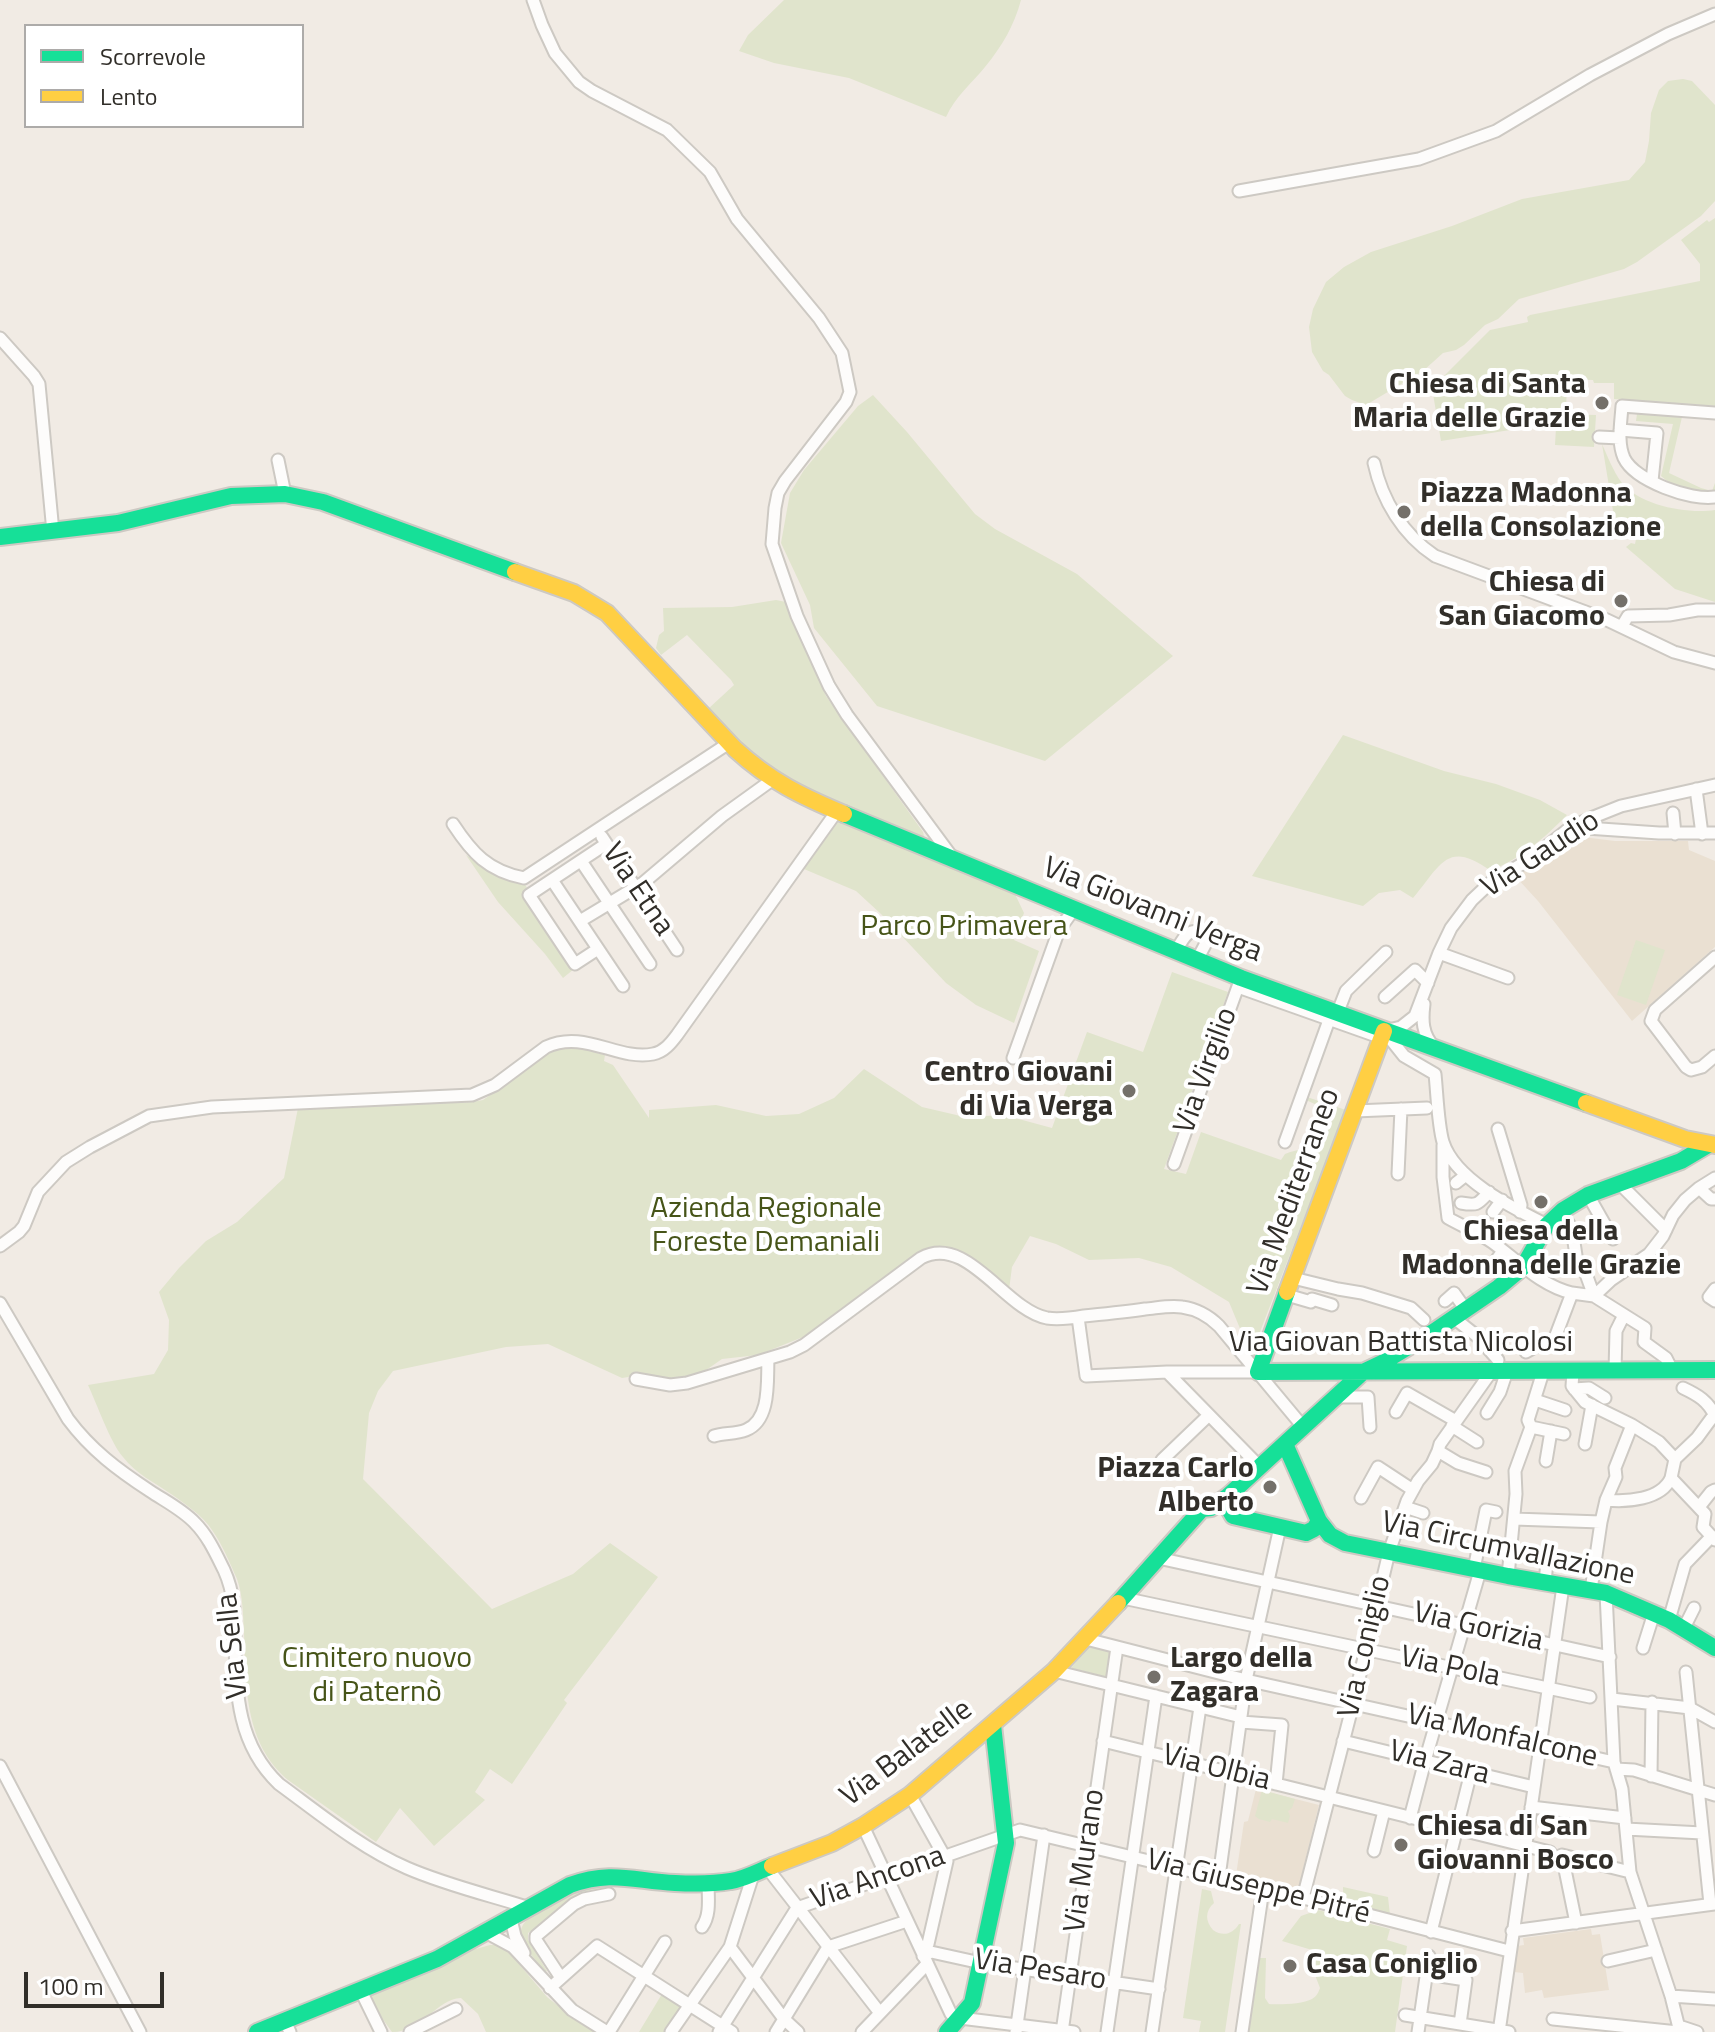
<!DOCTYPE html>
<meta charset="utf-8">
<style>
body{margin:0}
#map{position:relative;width:1715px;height:2032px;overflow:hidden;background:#f1ebe4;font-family:"Titillium Web",sans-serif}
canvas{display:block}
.legend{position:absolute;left:24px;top:24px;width:280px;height:104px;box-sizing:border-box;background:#fff;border:2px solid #adaba9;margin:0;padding:10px 14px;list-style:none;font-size:24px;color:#312e29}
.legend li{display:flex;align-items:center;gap:16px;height:40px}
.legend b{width:40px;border:2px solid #adaba9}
.scale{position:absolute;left:24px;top:1972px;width:140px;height:36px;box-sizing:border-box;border:4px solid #312e29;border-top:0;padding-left:10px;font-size:24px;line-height:28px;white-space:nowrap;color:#312e29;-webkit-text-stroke:6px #fff;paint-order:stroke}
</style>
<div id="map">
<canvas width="1715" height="2032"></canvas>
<ul class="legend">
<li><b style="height:10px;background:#16e098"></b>Scorrevole</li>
<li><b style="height:10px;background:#ffcf43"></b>Lento</li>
</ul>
<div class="scale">100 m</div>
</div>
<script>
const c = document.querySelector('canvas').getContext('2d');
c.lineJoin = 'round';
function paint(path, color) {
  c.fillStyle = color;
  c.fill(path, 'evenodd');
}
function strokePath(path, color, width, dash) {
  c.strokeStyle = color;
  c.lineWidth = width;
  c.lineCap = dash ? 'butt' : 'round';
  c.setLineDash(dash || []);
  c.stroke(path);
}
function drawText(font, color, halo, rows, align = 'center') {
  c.font = font + ' "Titillium Web",sans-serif';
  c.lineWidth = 8;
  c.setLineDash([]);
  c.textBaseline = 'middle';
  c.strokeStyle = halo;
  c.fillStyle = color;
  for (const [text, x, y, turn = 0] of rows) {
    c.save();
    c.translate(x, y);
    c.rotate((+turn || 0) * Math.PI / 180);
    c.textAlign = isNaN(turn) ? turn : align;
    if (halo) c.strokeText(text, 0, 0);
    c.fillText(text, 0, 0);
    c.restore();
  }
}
paint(new Path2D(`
 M1575,836L1615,841H1688L1689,850L1715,861V947L1632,1021L1538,901L1516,877L1568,839Z
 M1256,1789L1319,1805L1298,1890L1236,1875L1244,1822L1248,1821Z
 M1591,1929L1592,1935L1600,1934L1609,1990L1544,1998L1542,1990L1525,1993L1523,1973L1514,1972L1517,1946L1524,1945L1523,1938Z`), '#eae0d2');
paint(new Path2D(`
 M784,0H1021C1014,26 1002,46 985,67C972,83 955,97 946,117L849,78L774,63L739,51L748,35Z
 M1683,79L1692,81L1715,105V201L1701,216L1637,262L1624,269L1519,299L1498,319L1485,325L1464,345L1456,350L1443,353L1423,371L1366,405L1352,400L1345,396L1329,375L1323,371L1312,352L1309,327L1313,309L1326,282L1344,267L1371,252L1452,226L1522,199L1629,180L1645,162L1649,141L1651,113L1659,90L1668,81Z
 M1715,218V406L1614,399V383H1594L1593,380L1567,379L1566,414L1596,415L1594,447L1555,445L1556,427L1554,423L1441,441L1432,388L1490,330L1528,322L1527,317L1530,315L1700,281V264L1681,240L1707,220L1709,222Z
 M873,395L907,432L975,514L995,529L1077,574L1173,656L1045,761L877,706L814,628L810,605L781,543L790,493L804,470L858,406Z
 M1637,414L1682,417L1669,473L1701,488L1712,491L1715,483V491C1697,495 1674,488 1661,476L1673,424L1636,421Z
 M1602,444C1608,457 1613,471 1622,483C1641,506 1687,514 1715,510V602L1675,589L1626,547L1631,543L1635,544L1636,539L1626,535L1619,537L1617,535Z
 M776,600L786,602L826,696L923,832L924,836L922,839C881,821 837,806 798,784C763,765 734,739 708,709L734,685L731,680L687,635L661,655L656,648L659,635L664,631L663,608L732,607Z
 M1343,735L1444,771L1496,784L1540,800L1567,815C1540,842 1525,855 1491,871C1447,839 1441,865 1413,898L1400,890L1379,893L1363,906L1252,876Z
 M838,822L1015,894L1024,913L1014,940L1039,951L1014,1023L976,1005L946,983L881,914L856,891L804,869Z
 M466,855L485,868L524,883L529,891L523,896L574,969L563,978L545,954L498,902Z
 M1636,940L1665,950L1646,1005L1617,995Z
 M1172,972L1228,992L1164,1169L1186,1174L1201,1132L1281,1160L1285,1154C1291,1151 1297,1151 1304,1148C1317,1142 1324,1119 1319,1106L1306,1100L1307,1097L1346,1110L1251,1355L1229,1302L1171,1267L1139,1258L1089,1260L1056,1244L1030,1236L1012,1267L1009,1290L974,1260L948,1248H927L864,1295L803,1337L758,1355L722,1359L699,1375L674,1381L641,1375L622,1378L548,1344L506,1347L393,1371L378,1391L369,1413L363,1479L492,1609L573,1574L610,1543L658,1577L564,1700L567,1703L512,1784L490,1769L475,1792L485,1800L434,1846L400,1808L376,1842L288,1780C244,1743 246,1686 244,1633C243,1615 243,1596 237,1579C230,1563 222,1544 212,1530C203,1516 184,1503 171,1494C154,1482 136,1474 123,1457C110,1442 97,1404 88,1385L154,1374L168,1350L169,1320L159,1292L179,1268L206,1241L237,1222L284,1178L298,1108L472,1102L483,1100L549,1053C567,1042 585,1050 605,1055L604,1061L613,1065L649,1118V1110L716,1105L766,1116L799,1114L834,1098L864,1069L922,1107L965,1117L1004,1115L1052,1128L1087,1032L1143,1052Z
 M1088,1648H1094L1111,1652L1107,1677L1071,1668Z
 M1262,1790L1295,1799L1292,1808L1288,1811L1290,1816L1288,1823L1272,1819L1270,1822L1259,1819L1255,1816Z
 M615,1883L638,1885L612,1887L583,1894L528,1933V1940L547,1971L545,1972L520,1941C520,1934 520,1928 525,1922C533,1913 576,1889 588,1886C597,1885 606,1884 615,1883Z
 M1343,1887L1388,1897L1390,1915L1343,1903Z
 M1202,1889L1211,1891L1214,1903C1205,1911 1205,1921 1213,1930C1223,1937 1233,1934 1239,1924H1241L1225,2032H1199L1201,2021L1183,2018Z
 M1318,1910L1390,1929L1387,1940L1407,1946L1395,2032H1249L1260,1958H1266L1265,1998L1269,2004C1279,2005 1303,2004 1312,1999C1317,1996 1318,1993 1320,1988L1315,1975L1312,1950L1282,1941L1301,1916Z
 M490,1945H499L507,1950L547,1997L566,2012L597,2032H486L478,2014L461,1998C436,1999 423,2032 392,2032L366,1996L461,1953Z
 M662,1994L683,2007L666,2032H639Z`), '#e0e4cc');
const street = new Path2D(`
 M533,0L542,25L555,53L579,82L592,91L667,130L710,172L737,219L819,318L842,353L850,392L846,402L785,481L778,493L775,508L772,544L797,616L829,686L847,715L952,857
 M1239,191L1419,159L1496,131L1590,75L1668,34L1715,14
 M0,338L34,376L39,384L53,532
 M1715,413L1622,406C1621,423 1617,442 1624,458C1635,481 1691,501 1715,497
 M1620,430L1657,433L1652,481
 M1599,437L1620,438
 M278,460L285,494
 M1374,463C1382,500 1403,535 1435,556L1607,620L1674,652L1715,663
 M1622,626L1628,616L1669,615L1697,610H1715
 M1696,789L1702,834
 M1673,813L1675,834
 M453,824C472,853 488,871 524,878L729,743
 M1572,827L1659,833H1715
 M602,837L677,950
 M581,861L650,964
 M552,880L623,986
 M580,921L643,883L722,816L772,780
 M598,949L575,964L529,895L606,844
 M1176,951C1183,939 1188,926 1203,934L1206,943L1197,960
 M1439,953L1508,978
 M1715,957L1655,1010L1651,1021L1686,1067L1691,1070L1702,1067L1715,1056
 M1238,987L1382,1038
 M1385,997L1415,970L1428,983
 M1424,1004C1422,1020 1422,1034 1434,1047
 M1337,1014L1346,991L1386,952
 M1013,1058L1059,930L1074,909
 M1355,1111L1427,1108
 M1498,1129L1521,1205L1520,1212
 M1285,1142L1329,1020
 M1443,1145V1177L1448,1218C1462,1226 1479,1233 1492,1242C1517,1260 1541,1286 1572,1293
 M1174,1164L1241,978
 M1398,1174L1401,1109
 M1456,1183L1466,1175
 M1620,1184L1666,1230
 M1699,1188L1711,1199H1715
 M1588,1195L1613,1239
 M1461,1203C1478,1206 1478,1204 1489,1192
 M1493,1212L1502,1200
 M1567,1221L1572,1229L1577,1262L1586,1274L1594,1296L1645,1328L1644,1342L1666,1358L1672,1370
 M1547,1225C1513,1208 1455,1180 1443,1142C1438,1125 1437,1093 1435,1074L1404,1056L1384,1031L1401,1027L1415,1016L1439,953L1451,928L1472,900L1490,883L1532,858L1571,827L1591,818L1621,806L1715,785
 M0,1246L19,1232L24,1226L38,1192L66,1162L90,1147L149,1116L212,1107L472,1095L495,1085L546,1047C584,1029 618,1061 653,1054C664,1052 671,1043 677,1035L837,811
 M1494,1263L1503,1251
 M1293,1278L1338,1289L1362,1293L1411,1308L1424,1320
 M1715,1289L1709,1297L1715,1301
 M1287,1295L1311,1302L1312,1299L1332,1305
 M1445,1301L1454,1293L1466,1310
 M0,1303L68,1419C91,1450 118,1470 150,1491C165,1501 183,1510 195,1523C208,1536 216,1554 224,1570C235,1594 235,1617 235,1642C236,1695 238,1745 279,1784C320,1814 361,1848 407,1868C446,1885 489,1895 530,1908
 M1078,1317L1086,1376L1167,1372H1258
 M1454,1318L1478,1337L1498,1360
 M1526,1352L1535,1347L1553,1343L1572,1293L1594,1296L1611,1280L1649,1254L1663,1236L1673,1215L1685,1200L1699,1188L1715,1178
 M1615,1371L1616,1331L1624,1315
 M1167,1372L1260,1467
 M1573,1372L1572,1386L1585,1402L1632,1425L1659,1442L1675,1459
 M636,1379L670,1385L687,1383L790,1352L804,1345L921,1258C967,1233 1005,1310 1047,1318C1059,1320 1072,1318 1084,1316C1104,1314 1125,1312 1145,1309C1157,1308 1170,1305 1182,1307C1196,1309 1209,1316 1219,1326L1304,1428
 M1683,1388C1698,1395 1708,1401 1715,1416
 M1574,1389L1589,1388L1605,1398
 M1336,1397H1368L1370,1427
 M1535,1400L1565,1410
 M1396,1412L1407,1393L1456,1421
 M1487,1413L1500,1392L1507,1371
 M1452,1426L1477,1442
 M1531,1427L1564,1434
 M714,1436C724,1433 736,1434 746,1430C771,1420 767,1381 768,1359
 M1585,1444L1592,1405
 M1438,1451L1458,1463L1486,1472
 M1675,1459L1671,1478L1705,1514L1703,1527L1715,1540
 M1675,1459L1697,1438L1711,1419L1715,1417
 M1162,1460L1209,1415
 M1546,1461L1551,1431
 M1361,1498L1378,1467L1413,1490
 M1606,1500C1627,1502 1661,1500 1671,1478
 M1405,1507L1423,1513
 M1699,1507L1711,1492L1715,1490
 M1514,1519L1601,1522
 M1158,1558L1610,1657
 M1474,1569L1486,1510L1496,1512
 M1508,1576L1516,1494L1515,1471L1531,1427L1528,1420L1543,1372
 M1545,1582L1547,1562
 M1591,1590L1601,1522L1606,1500L1616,1477L1615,1468L1632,1425
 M1606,1593L1614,1762L1622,1789L1630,1872L1671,1996L1680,2032
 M1123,1598L1590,1697
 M1669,1620L1685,1564L1712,1536
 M1684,1628L1694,1608
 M1086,1639L1246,1680L1614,1762
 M1643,1648L1654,1613
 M1054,1671L1241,1717
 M1686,1672L1710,1904
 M1612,1699L1690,1708L1715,1722
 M1241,1722L1282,1725L1276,1784
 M1103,1741L1550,1852
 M1343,1741L1534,1787
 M0,1766L140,2032
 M1616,1769L1634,1770L1715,1795
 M1651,1776L1652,1702
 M910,1795L947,1861L928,1944L923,1956
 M1531,1807L1625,1818
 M1410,1818L1425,1761L1480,1571
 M863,1826L951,2014L960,2018L1074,2032
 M1626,1829L1702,1833
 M1374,1851L1384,1811
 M768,1869L880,2013
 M753,1875L730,1947L784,2019L798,2032
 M1219,1877L1246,1680L1280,1527
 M1303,1898L1353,1704L1389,1552L1407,1501L1418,1481L1432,1464L1438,1451L1440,1444L1491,1372
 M511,1919L515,1936L524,1953
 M1576,1923L1562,1855L1630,1872
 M702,1927C711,1915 708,1897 708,1883
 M1512,1931L1714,1904
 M1431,1932L1471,1772
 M487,1933L513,1947L572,2010L607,2032
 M923,1956L931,1952L981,1963L1159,1989
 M1608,1961L1656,1950
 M1427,1974L1466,1980L1460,2024
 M561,1978L536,1940V1936L574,1904L584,1899L609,1894
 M550,1988L597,1946L732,2032
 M360,1989L381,2032
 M1671,1996L1715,1999
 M1405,2015L1509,2032
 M1553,2019L1678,2032
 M285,2021L290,2032
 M1679,2026L1697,2032
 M410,2032L456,2009
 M609,2032L665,1942
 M671,2032L730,1947
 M719,2032L797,1908L1020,1830L1303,1898L1509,1951
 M776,2032L828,1947L907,1921
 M862,2032L927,1964
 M1016,2032L1044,1835
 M1062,2032L1117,1647
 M1107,2032L1156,1696
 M1152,2032L1200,1707
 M1242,2032L1263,1889
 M1418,2032L1429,1956
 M1499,2032L1563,1586`);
const fast = new Path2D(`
 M0,537L118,523L231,496L285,494L323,502L515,572
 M844,814L1241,978L1586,1103
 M1287,1292L1258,1372L1715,1370
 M1228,1496L1226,1504L1233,1516L1306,1533L1314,1529L1319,1521L1285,1444
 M1319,1521L1330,1535L1345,1543L1508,1576L1606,1593L1669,1620L1715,1648
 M1118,1603L1202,1509L1211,1508L1228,1496L1363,1372L1382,1363L1433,1332L1499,1287L1523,1267L1547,1225L1563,1210L1588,1195L1681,1161L1708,1145
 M257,2032L437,1959L570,1885C612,1870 634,1881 675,1883C693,1884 713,1884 731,1881C745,1879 759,1871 772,1866
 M947,2032L972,2003L1006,1843L993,1725`);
const slow = new Path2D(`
 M515,572L574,593L607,613L735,749C770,781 801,796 844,814
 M1586,1103L1685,1139L1715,1145
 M1287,1292L1384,1031
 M772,1866L832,1843L863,1826L910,1795L1054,1671L1118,1603`);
strokePath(street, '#cdc9c3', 15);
strokePath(fast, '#cdc9c3', 20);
strokePath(slow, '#cdc9c3', 20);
strokePath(street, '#fdfcfb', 11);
strokePath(fast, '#16e098', 16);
strokePath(slow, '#ffcf43', 16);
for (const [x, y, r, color] of [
 [1602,403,8,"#74706a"],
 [1404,512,8,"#74706a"],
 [1621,601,8,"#74706a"],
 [1129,1091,8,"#74706a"],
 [1541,1202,8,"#74706a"],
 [1270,1487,8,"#74706a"],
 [1154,1677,8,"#74706a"],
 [1401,1845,8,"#74706a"],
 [1290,1966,8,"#74706a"]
]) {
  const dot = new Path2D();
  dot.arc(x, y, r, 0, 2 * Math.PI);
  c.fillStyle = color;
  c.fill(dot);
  strokePath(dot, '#fff', 3);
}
drawText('bold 30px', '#312e29', '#fff', [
 ["Chiesa di Santa",1586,386],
 ["Maria delle Grazie",1586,420],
 ["Piazza Madonna",1420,495,"left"],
 ["della Consolazione",1420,529,"left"],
 ["Chiesa di",1605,584],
 ["San Giacomo",1605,618],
 ["Centro Giovani",1113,1074],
 ["di Via Verga",1113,1108],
 ["Chiesa della",1541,1233,"center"],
 ["Madonna delle Grazie",1541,1267,"center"],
 ["Piazza Carlo",1254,1470],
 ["Alberto",1254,1504],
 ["Largo della",1170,1660,"left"],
 ["Zagara",1170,1694,"left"],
 ["Chiesa di San",1417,1828,"left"],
 ["Giovanni Bosco",1417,1862,"left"],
 ["Casa Coniglio",1306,1966,"left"]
], 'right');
drawText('30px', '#312e29', '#fff', [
 ["Via Gaudio",1541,855,-33],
 ["Via Etna",637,890,56],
 ["Via Giovanni Verga",1152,911,22],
 ["Via Virgilio",1207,1071,-70],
 ["Via Mediterraneo",1295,1192,-70],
 ["Via Giovan Battista Nicolosi",1401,1344],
 ["Via Circumvallazione",1508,1550,12],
 ["Via Gorizia",1478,1628,13],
 ["Via Sella",234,1646,-96],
 ["Via Coniglio",1366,1647,-77],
 ["Via Pola",1450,1668,12],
 ["Via Monfalcone",1502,1737,13],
 ["Via Balatelle",907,1754,-37],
 ["Via Zara",1439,1764,14],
 ["Via Olbia",1216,1769,14],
 ["Via Murano",1086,1861,-82],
 ["Via Ancona",878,1879,-19],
 ["Via Giuseppe Pitré",1258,1888,14],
 ["Via Pesaro",1040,1971,9]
]);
drawText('30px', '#465418', '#fff', [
 ["Parco Primavera",964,928],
 ["Azienda Regionale",766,1210],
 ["Foreste Demaniali",766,1244],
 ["Cimitero nuovo",377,1660],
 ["di Paternò",377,1694]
]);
</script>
